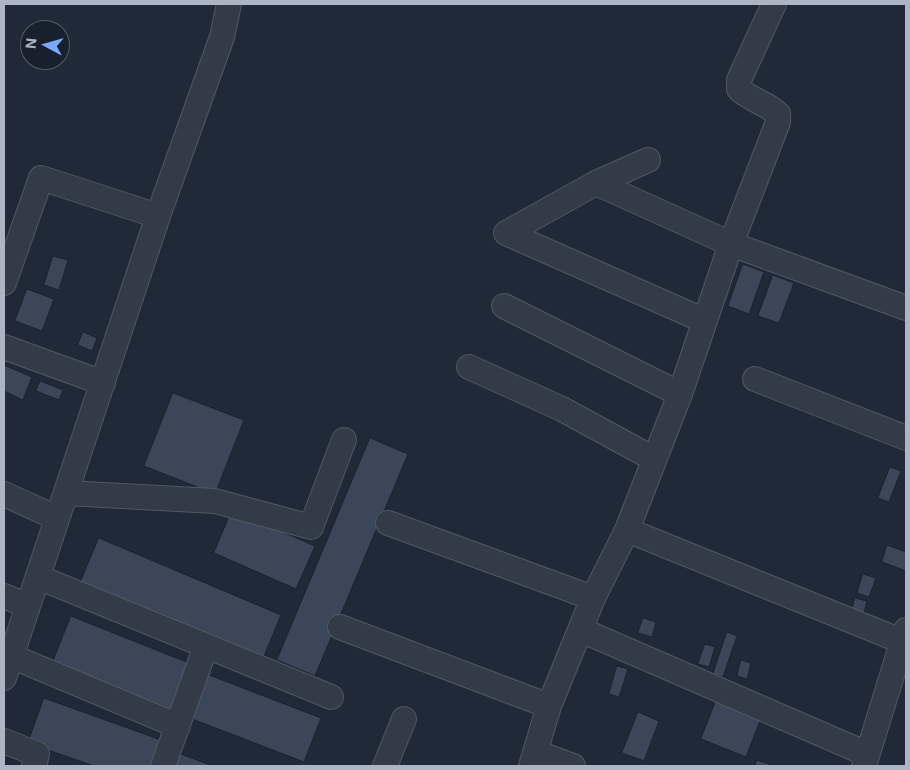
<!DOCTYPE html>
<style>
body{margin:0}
#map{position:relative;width:910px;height:770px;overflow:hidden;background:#1f2938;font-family:Inter,sans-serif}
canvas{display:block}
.frame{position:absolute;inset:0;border:5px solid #adb5c5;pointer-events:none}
.north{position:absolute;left:20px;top:20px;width:50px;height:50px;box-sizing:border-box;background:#18202d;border:1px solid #545c6a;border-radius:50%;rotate:276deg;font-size:14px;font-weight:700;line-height:20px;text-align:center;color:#adb5c5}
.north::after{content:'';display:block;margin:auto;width:18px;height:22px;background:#7ba9fc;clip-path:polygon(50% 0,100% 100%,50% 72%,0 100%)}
</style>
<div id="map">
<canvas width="910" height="770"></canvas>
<div class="frame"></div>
<div class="north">N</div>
</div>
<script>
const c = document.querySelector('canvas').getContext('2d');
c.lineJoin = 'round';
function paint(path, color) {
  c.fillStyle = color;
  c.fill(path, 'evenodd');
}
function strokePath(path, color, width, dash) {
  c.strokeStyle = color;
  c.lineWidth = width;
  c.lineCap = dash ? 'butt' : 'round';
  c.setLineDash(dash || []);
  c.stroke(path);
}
const building = new Path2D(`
 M53,256L68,260L59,290L44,285Z
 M743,264L764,272L749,314L728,306Z
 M773,275L794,283L779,323L758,316Z
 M27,289L54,299L42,331L15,321Z
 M83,332L97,338L92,351L78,345Z
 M4,365L32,377L23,400L4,391Z
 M40,381L63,390L59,400L36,391Z
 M173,393L244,420L215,494L144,466Z
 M370,438L408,454L315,676L277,660Z
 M890,467L901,471L889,502L878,498Z
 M232,510L315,546L296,589L214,553Z
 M99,538L281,615L262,661L80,583Z
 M887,545L906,552V571L882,562Z
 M863,574L876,578L869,597L857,593Z
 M855,598L867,601L862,621L850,617Z
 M71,616L194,665L175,713L52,664Z
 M643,618L656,622L652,637L638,633Z
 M727,632L737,636L723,677L713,674Z
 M705,644L715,647L709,667L698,664Z
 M741,660L751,663L747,679L737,676Z
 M617,666L628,669L619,697L609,694Z
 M204,673L321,718L304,762L187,717Z
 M44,698L164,741L155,766H94L28,743Z
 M717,698L762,716L746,757L701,739Z
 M638,712L659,721L644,761L622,753Z
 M178,753L213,766H173Z
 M757,760L772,765L771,766H755Z`);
paint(building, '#3b4758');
strokePath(building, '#1a222f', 1);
const minor = new Path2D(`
 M648,160L596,183L506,233L705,321
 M596,183L731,244L906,308
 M4,283L41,178L158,216
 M504,306L680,394
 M4,347L103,383
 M469,367L562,409L654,459
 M755,379L906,438
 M66,493L215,501L311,527L344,440
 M4,494L57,518
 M388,523L593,598
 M627,530L906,643
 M38,577L331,697
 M4,596L28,606
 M340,627L549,706
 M581,630L867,754
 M11,656L178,726
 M4,678L158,216L222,37L229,4
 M4,741L37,754L34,766
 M535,752L573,766
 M163,766L206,646
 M385,766L404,719
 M531,766L549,706L593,598L627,530L680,394L731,244L778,122V114C767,103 750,100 739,89V80L774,4
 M864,766L906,630`);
strokePath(minor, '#505866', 26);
strokePath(minor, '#333b48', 24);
</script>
